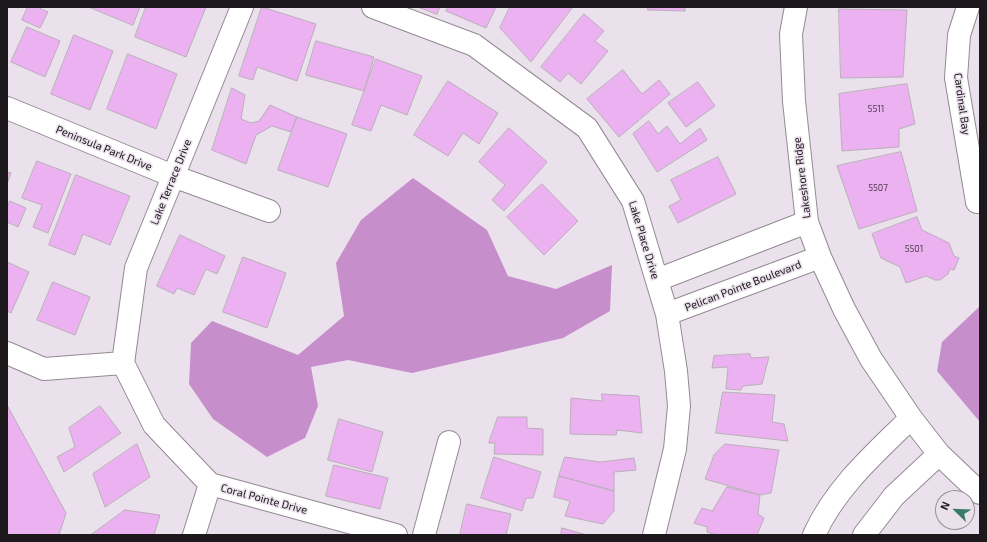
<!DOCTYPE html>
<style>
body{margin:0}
#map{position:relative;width:987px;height:542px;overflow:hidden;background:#ebe1ec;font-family:"Exo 2",sans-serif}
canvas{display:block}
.frame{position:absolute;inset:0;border:8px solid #1c181c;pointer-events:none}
.north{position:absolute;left:935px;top:490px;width:40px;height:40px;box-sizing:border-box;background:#ebe1ec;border:1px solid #989199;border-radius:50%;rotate:293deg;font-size:11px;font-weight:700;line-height:16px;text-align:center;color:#1c181c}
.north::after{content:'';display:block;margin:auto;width:14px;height:18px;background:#397a69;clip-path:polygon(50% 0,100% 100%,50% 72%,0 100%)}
</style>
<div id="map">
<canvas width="987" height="542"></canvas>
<div class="frame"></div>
<div class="north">N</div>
</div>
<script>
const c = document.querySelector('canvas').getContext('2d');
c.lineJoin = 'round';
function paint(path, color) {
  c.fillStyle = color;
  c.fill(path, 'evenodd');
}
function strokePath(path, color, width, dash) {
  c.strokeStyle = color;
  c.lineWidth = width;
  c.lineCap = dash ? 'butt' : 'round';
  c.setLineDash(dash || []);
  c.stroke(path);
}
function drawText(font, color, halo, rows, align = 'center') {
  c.font = font + ' "Exo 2",sans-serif';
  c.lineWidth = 3;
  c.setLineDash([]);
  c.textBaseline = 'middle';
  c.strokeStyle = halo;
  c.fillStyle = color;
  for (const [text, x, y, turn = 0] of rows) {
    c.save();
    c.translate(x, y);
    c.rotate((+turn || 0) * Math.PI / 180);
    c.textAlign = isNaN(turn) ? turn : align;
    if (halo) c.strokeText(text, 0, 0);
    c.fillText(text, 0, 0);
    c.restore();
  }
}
paint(new Path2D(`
 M413,178L487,230L508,276L556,289L612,265L610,311L563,338L412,373L348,360L311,367L318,406L305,438L267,457L213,419L189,384L191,343L212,321L298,355L344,316L336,263L361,220Z
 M980,306V422L937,371L942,342Z`), '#c78ecc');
const building = new Path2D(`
 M28,7H37L48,12L40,28L22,20Z
 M89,7H140L133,25Z
 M146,7H206L186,57L135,37Z
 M262,7L316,24L297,81L257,67L253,80L239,76Z
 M418,7H440L437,14Z
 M448,7H496L486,28L446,11Z
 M510,7H570L572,8L531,62L500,28Z
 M648,7H685V11L648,10Z
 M839,9L907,10L903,77L841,78Z
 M584,14L604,31L595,41L608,51L581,84L568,73L560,82L541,67Z
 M27,27L60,41L45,77L11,62Z
 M74,35L113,51L90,110L51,94Z
 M316,41L374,57L364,91L306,75Z
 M128,54L177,74L156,129L107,109Z
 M376,59L422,76L407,115L381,105L371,131L352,125Z
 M623,70L642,94L659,80L670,94L619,137L587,99Z
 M448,81L498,113L479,144L463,133L448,156L414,135Z
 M698,82L715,106L686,127L668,103Z
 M907,84L915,124L899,129V147L842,151L839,94Z
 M232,88L245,95L241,119L251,123L259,121L270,105L297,117L291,132L272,126L256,135L246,164L212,150Z
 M297,117L347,134L328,187L278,170Z
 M649,121L658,134L667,126L680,144L700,128L707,140L657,172L633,134Z
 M509,128L547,162L504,211L492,200L505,185L479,162Z
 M901,152L917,211L859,229L837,166Z
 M718,157L736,194L678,223L669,206L681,200L671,180Z
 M37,161L71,174L48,233L33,227L42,205L22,198Z
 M7,172L11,173L7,184Z
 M76,175L130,196L110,245L83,234L75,255L49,245Z
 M542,184L578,221L544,255L507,217Z
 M10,201L26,208L18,227L7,222V208Z
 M917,217L922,230L949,243L954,256L959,258L954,270L950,269L948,274L940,280H935L926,276L906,283L900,267L881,258L872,234Z
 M180,235L225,256L217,274L206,269L194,295L177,288L174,294L157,286Z
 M243,257L286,273L267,328L223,312Z
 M7,262L29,272L11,313L7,311Z
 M53,282L90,297L75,335L37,320Z
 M750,354L751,358L769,357L762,384L743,386L741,390L726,389L728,367L712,368L714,356Z
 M723,392L775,395L772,422L784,424L788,441L716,433Z
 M602,394L639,396L642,433L617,430L616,435L570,434L571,398L602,401Z
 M7,405L66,513L59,535H7Z
 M100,406L121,433L64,472L57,457L75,447L69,428Z
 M498,417H527V428L543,429V455L494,454L495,443H489Z
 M339,419L383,432L372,472L328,460Z
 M137,444L150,477L105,507L93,474Z
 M725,444L779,450L771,493L760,495L705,479L714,455Z
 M494,457L541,472L533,498H526L522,511L481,498Z
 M565,457L600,462L634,458L636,470L614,472V491L559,476Z
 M334,465L388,478L380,509L326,496Z
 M559,476L614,491V511L603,524L565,516L570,501L554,497Z
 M727,487L760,495L758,514L764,518L757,535H717L707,532V527L694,523L702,508L712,511Z
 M467,504L511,514L506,535H460Z
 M125,510L160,515L154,535H91Z
 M562,528L587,535H561Z`);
paint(building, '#ecb1f0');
strokePath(building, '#b8afb8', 1);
const minor = new Path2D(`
 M373,7L474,45L587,128L633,201L667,314L676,371L679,406L675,449L654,535
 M796,7L791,34L794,101L807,222L820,257L844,309L871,359L911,418L939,454L980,493
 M968,7L959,35L956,78L977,202
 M7,108L173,176L269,211
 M657,280L807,222
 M667,314L820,257
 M7,353L44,369L123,363
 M123,363L136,268L242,7
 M123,363L154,425L210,484L396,535
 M194,535L210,484
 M424,535L449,442
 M814,535C835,488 875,453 911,418
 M864,535L894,496L939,454`);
strokePath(minor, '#938a94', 24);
strokePath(minor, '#fff', 22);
drawText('9px', '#503e51', null, [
 ["5511",876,109],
 ["5507",878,188],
 ["5501",914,249]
]);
drawText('11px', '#1c181c', '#ebe1ec', [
 ["Cardinal Bay",962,104,82],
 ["Peninsula Park Drive",104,148,22],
 ["Lakeshore Ridge",802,178,-97],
 ["Lake Terrace Drive",171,182,-68],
 ["Lake Place Drive",644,240,73],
 ["Pelican Pointe Boulevard",743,286,-21],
 ["Coral Pointe Drive",264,499,15]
]);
</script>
